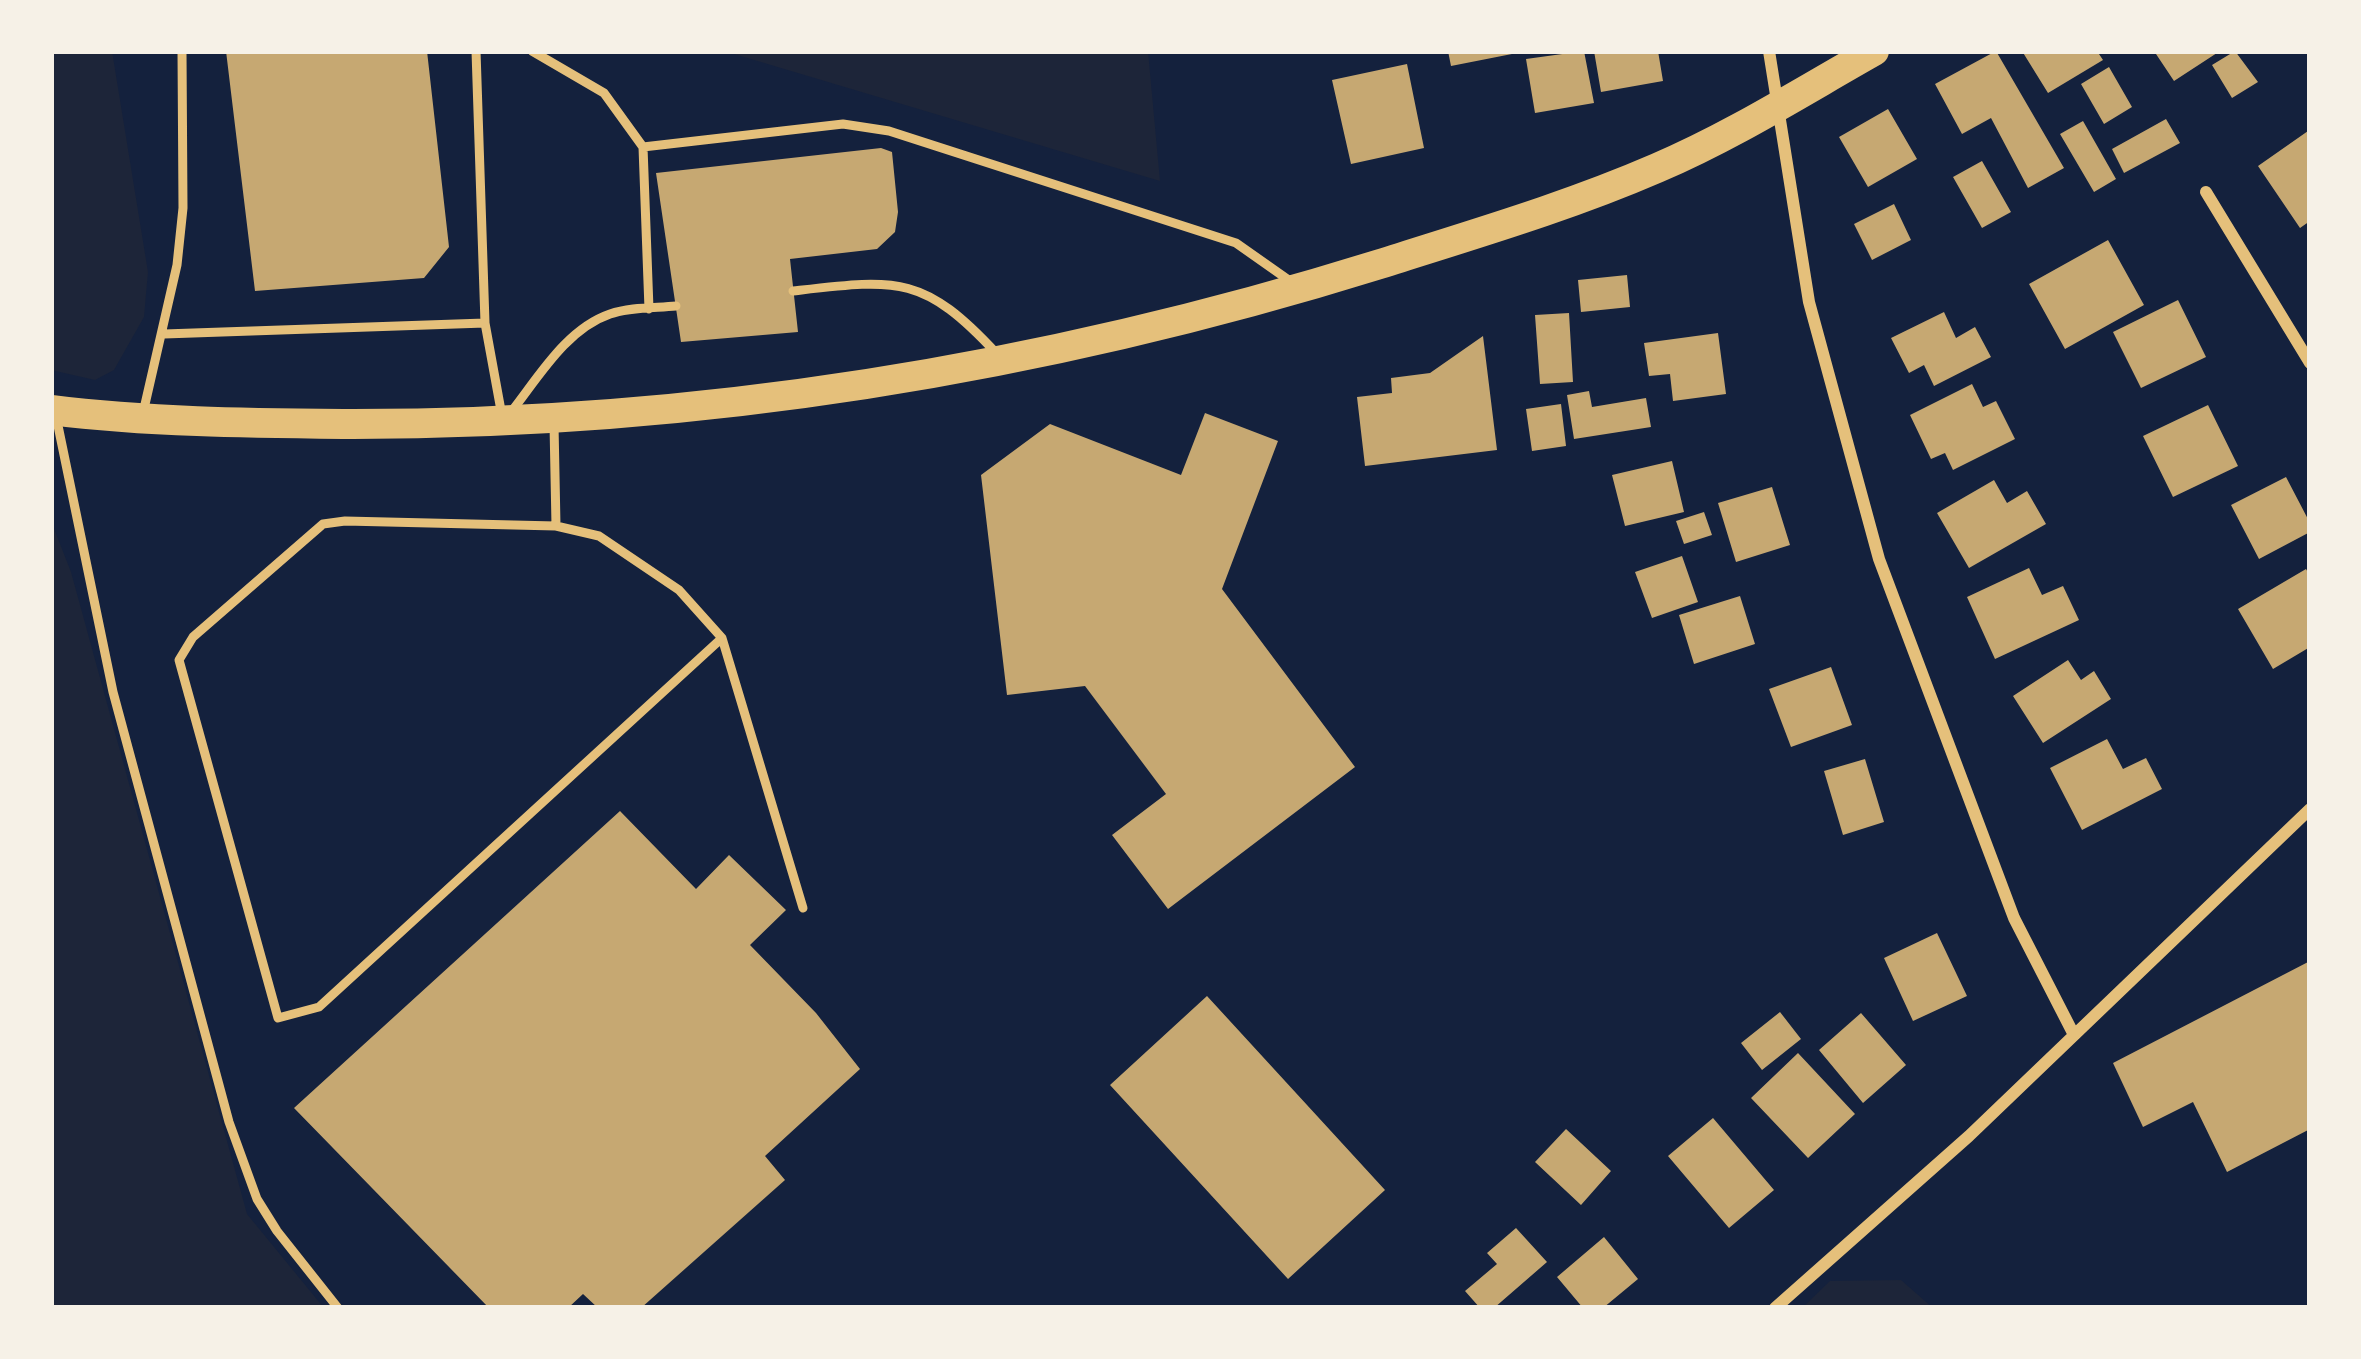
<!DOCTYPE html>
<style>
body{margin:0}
#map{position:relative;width:2361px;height:1359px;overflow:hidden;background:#14213d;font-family:"DejaVu Sans",sans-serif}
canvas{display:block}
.frame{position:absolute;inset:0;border:54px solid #f6f1e7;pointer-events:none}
</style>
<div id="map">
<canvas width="2361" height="1359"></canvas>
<div class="frame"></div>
</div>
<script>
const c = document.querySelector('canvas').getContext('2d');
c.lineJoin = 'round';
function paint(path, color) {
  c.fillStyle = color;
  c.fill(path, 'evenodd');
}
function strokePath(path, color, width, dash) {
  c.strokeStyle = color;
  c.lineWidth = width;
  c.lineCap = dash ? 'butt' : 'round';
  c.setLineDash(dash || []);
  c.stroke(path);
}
paint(new Path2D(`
 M51,51H112L148,272L144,317L114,370L95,380L51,370Z
 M724,51H1148L1160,181Z
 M51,521L71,572L247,1214L324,1308H51Z
 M1901,1280L1933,1308H1802L1830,1281Z`), '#1d2539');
paint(new Path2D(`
 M226,51H427L449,247L424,278L255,291Z
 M1448,51H1516L1517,53L1451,66Z
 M1584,51L1594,103L1535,113L1526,59Z
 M1594,51H1658L1663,81L1601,92Z
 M1996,51L2064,168L2028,188L1991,118L1962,134L1935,84Z
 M2022,51H2097L2103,60L2048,93Z
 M2154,51H2220L2174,81Z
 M2235,51L2258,82L2232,98L2212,65Z
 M1407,64L1424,148L1351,164L1332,80Z
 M2109,67L2132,107L2104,124L2081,84Z
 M1888,109L1917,159L1868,187L1839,137Z
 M2166,119L2180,143L2124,173L2112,149Z
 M2083,121L2116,179L2094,192L2060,134Z
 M2308,131L2310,221L2300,228L2258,166Z
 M881,148L892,152L898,212L895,232L877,249L790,259L798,332L681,342L656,173Z
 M1982,161L2011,212L1982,228L1953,177Z
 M1894,204L1911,240L1872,260L1854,224Z
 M2108,240L2144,305L2065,349L2029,284Z
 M1627,275L1630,307L1581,312L1578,280Z
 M2178,300L2206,357L2141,388L2113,332Z
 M1944,312L1956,338L1975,327L1991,357L1934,386L1924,365L1909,373L1891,338Z
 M1569,313L1573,382L1540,384L1535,315Z
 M1718,333L1726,394L1673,401L1670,374L1649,376L1644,343Z
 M1483,336L1497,450L1365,466L1357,397L1392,393L1391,378L1430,373Z
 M1972,384L1983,407L1996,401L2015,439L1953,470L1945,453L1931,459L1910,415Z
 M1589,391L1592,407L1646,398L1651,427L1574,439L1567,395Z
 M1561,404L1566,446L1532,451L1526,409Z
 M2208,405L2238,466L2173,497L2143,436Z
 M1205,413L1278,441L1222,589L1355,767L1168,909L1112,835L1166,794L1085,686L1007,695L981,475L1050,424L1181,475Z
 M1672,461L1684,512L1625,526L1612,475Z
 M2286,477L2310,523V532L2259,559L2231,505Z
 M1994,480L2007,503L2027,491L2046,524L1969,568L1937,513Z
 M1772,487L1790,545L1736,562L1718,503Z
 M1704,512L1712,535L1684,544L1676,521Z
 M1682,556L1698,602L1652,618L1635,572Z
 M2029,568L2042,595L2063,586L2079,620L1995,659L1967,597Z
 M2306,569L2310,576V647L2273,669L2238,609Z
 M1740,596L1755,644L1694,664L1679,615Z
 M2068,660L2081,680L2094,671L2111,699L2043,743L2013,696Z
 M1831,667L1852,725L1791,747L1769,689Z
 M2107,739L2123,769L2146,758L2162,789L2082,830L2050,768Z
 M1865,759L1884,822L1843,835L1824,771Z
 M620,811L696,889L729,855L786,910L750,945L816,1013L860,1069L765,1156L785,1180L641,1308H598L583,1294L568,1308H489L294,1108Z
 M1937,933L1967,996L1913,1021L1884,958Z
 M2310,961V1129L2227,1172L2193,1102L2143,1127L2113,1063Z
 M1207,996L1385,1190L1288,1279L1110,1085Z
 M1780,1012L1801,1039L1762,1070L1741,1043Z
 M1861,1013L1906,1065L1863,1103L1819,1050Z
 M1798,1053L1855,1114L1808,1158L1751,1098Z
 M1713,1118L1774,1190L1729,1228L1668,1156Z
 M1566,1129L1611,1171L1581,1205L1535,1162Z
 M1516,1228L1547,1262L1494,1308H1480L1465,1291L1497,1264L1487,1253Z
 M1604,1237L1638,1279L1603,1308H1583L1557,1277Z`), '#c6a872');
strokePath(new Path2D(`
 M476,51L485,323L502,416
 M532,51L604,93L643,147
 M793,291C897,279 923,274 997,354
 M649,309L643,147L843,124L889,131L1236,243L1290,281
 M164,334L485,323
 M511,412C538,378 566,329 610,314C630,307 655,308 676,306
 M143,413L177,265L183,208L182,51
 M56,416L113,692L229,1122L257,1199L277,1231L338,1308
 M554,424L556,526
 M722,638L319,1007L278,1018L179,660L193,637L323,524L345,521L556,526L599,536L679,590L722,638L803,908`), '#e5c07b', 9);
strokePath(new Path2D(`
 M1769,51L1809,302L1879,559L2014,918L2073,1033
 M2206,192L2310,363
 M1775,1308L1969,1136L2310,809`), '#e5c07b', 12);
strokePath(new Path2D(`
 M51,410C148,422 247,423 344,424C698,425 1043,369 1380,264C1474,234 1567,207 1657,168C1732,136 1803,91 1874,51`), '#e5c07b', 30);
</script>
